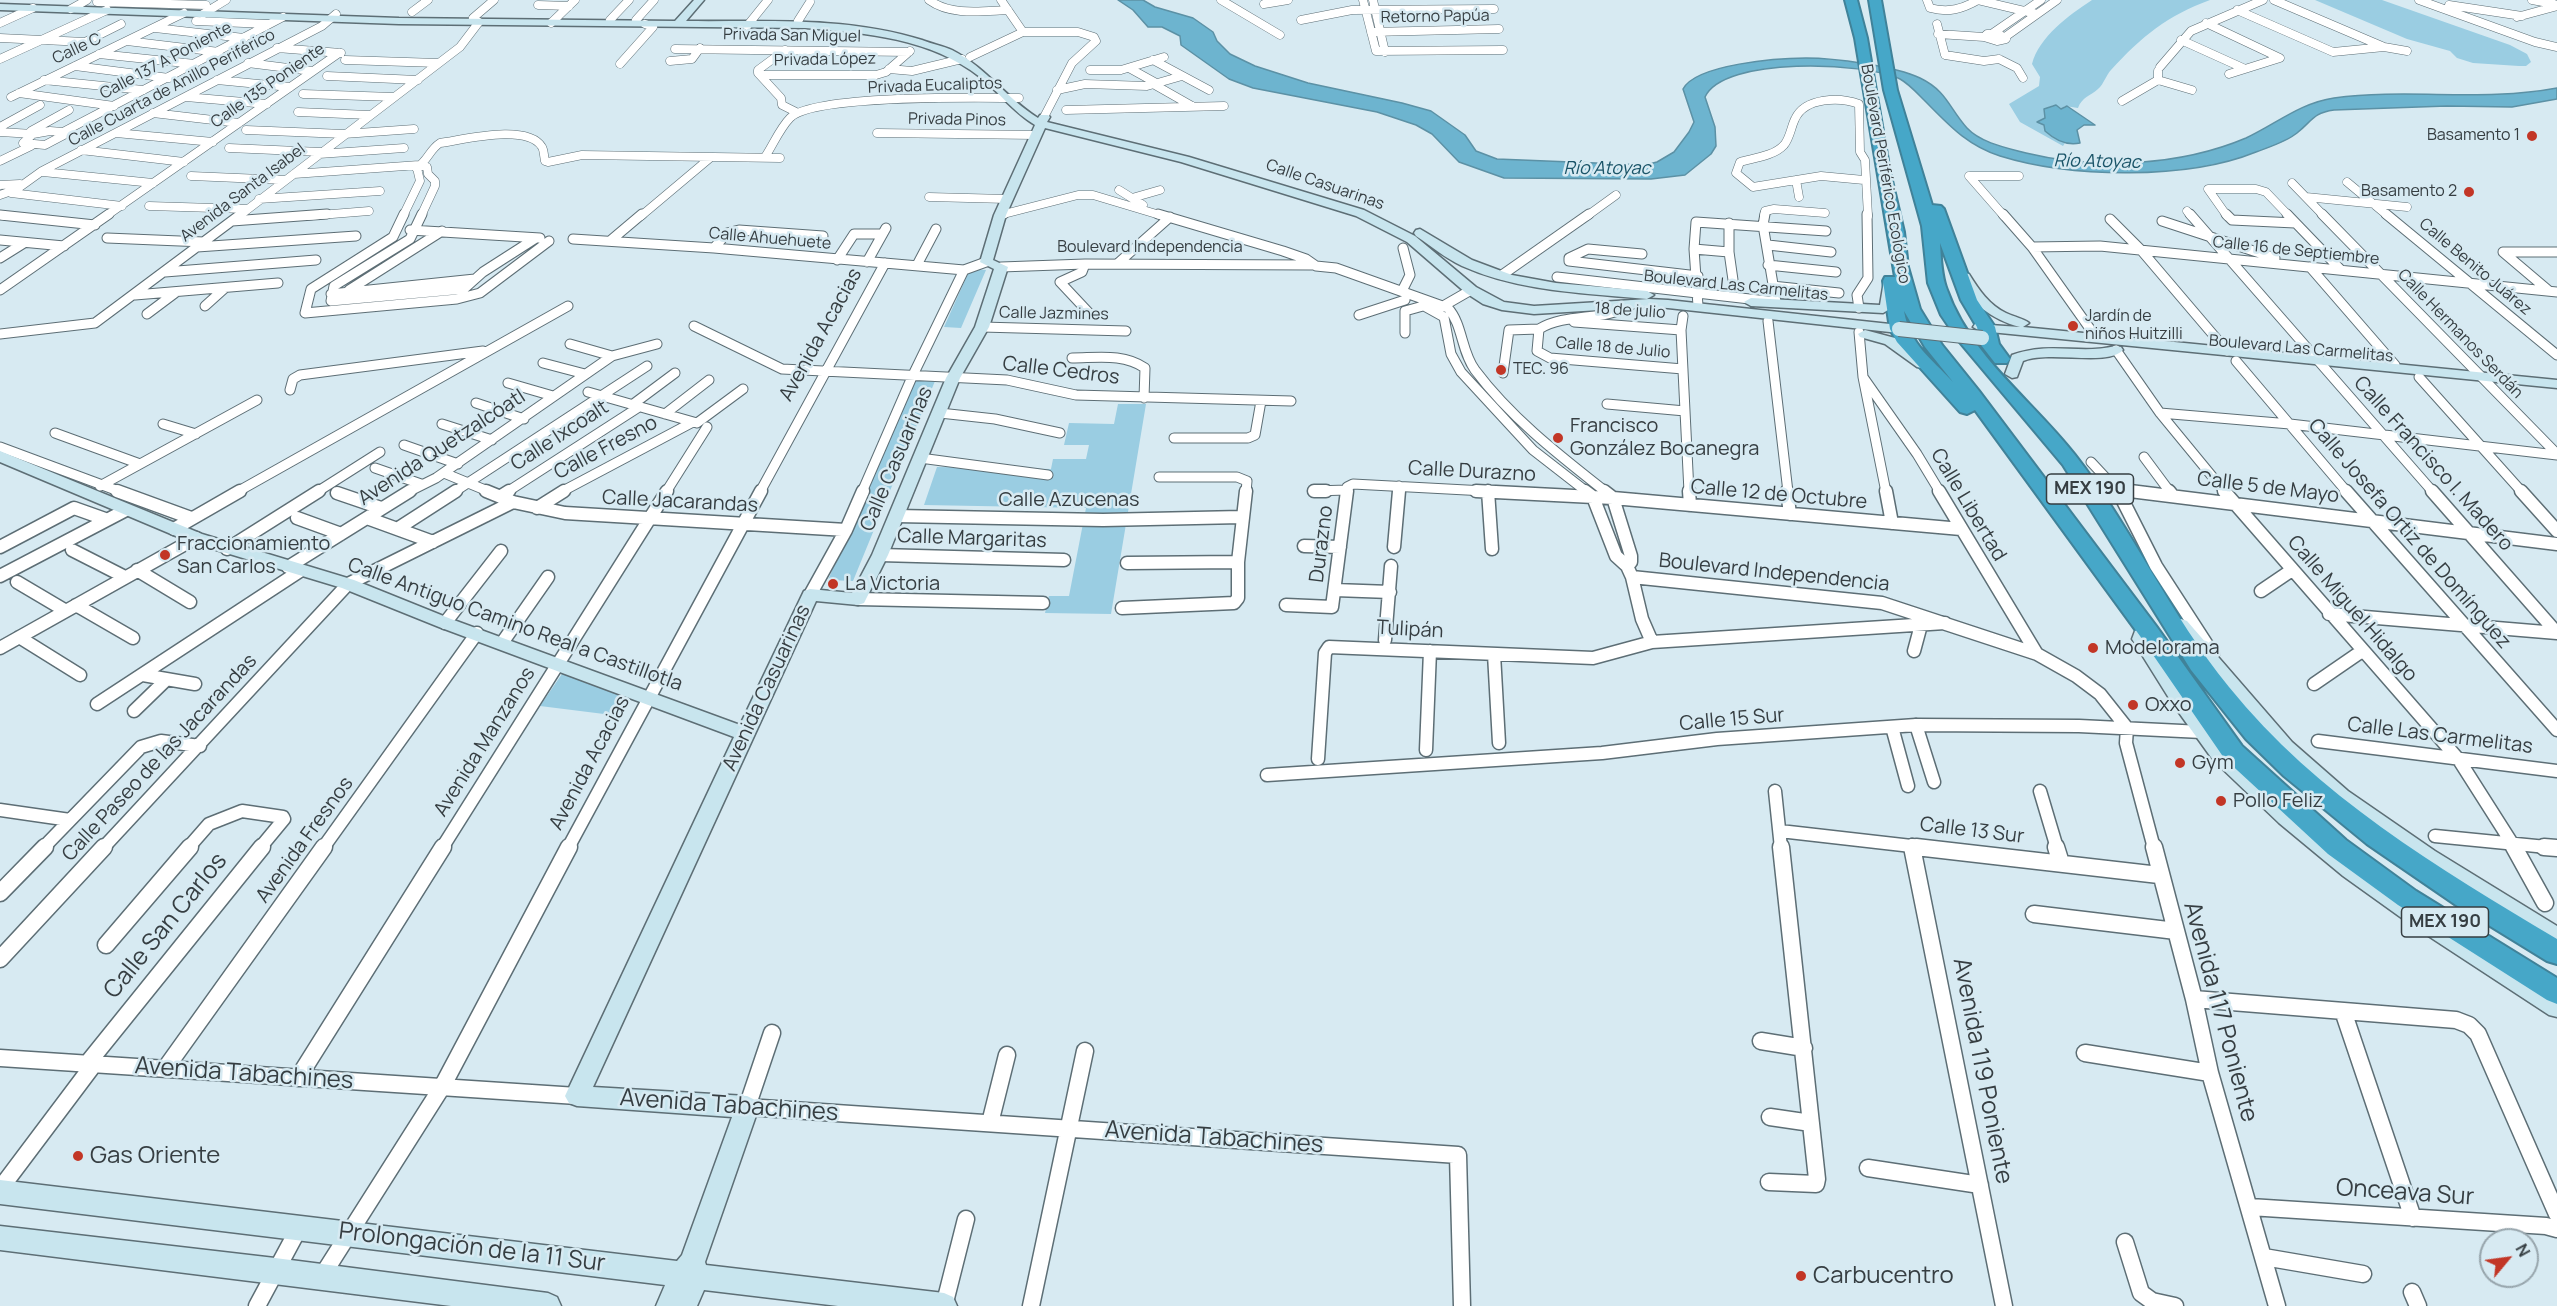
<!DOCTYPE html>
<meta charset="utf-8">
<style>
body{margin:0}
#map{position:relative;width:2557px;height:1306px;overflow:hidden;background:#d7eaf2;font-family:Manrope,sans-serif}
canvas{display:block}
.north{position:absolute;left:2479px;top:1228px;width:60px;height:60px;box-sizing:border-box;background:#d7eaf2;border:2px solid #97a5ac;border-radius:50%;rotate:61deg;font-size:16px;font-weight:700;line-height:24px;text-align:center;color:#363e42}
.north::after{content:'';display:block;margin:auto;width:21px;height:27px;background:#c23626;clip-path:polygon(50% 0,100% 100%,50% 72%,0 100%)}
</style>
<div id="map">
<canvas width="2557" height="1306"></canvas>
<div class="north">N</div>
</div>
<script>
const c = document.querySelector('canvas').getContext('2d');
c.lineJoin = 'round';
function paint(path, color) {
  c.fillStyle = color;
  c.fill(path, 'evenodd');
}
function strokePath(path, color, width, dash) {
  c.strokeStyle = color;
  c.lineWidth = width;
  c.lineCap = dash ? 'butt' : 'round';
  c.setLineDash(dash || []);
  c.stroke(path);
}
function drawText(font, color, halo, rows, align = 'center') {
  c.font = font + ' Manrope,sans-serif';
  c.lineWidth = 5;
  c.setLineDash([]);
  c.textBaseline = 'middle';
  c.strokeStyle = halo;
  c.fillStyle = color;
  for (const [text, x, y, turn = 0] of rows) {
    c.save();
    c.translate(x, y);
    c.rotate((+turn || 0) * Math.PI / 180);
    c.textAlign = isNaN(turn) ? turn : align;
    if (halo) c.strokeText(text, 0, 0);
    c.fillText(text, 0, 0);
    c.restore();
  }
}
paint(new Path2D(`
 M2092,0H2210C2168,15 2141,37 2111,70C2106,75 2104,84 2098,89C2090,96 2082,97 2078,108L2065,106L2061,109L2054,105L2044,109L2045,118L2037,122L2044,125C2046,137 2056,138 2065,143L2063,146L2020,122L2009,104L2039,86L2040,77L2032,64C2039,37 2069,15 2092,0Z
 M2315,0H2382L2510,45L2527,54L2531,62L2526,66H2519L2473,63L2457,58L2450,51L2407,39Z
 M970,269L986,270L961,328L944,327Z
 M913,381H935L853,581L828,580Z
 M1118,404H1146L1111,614L1045,613L1049,596H1069L1086,508L924,505L937,467L1051,469L1053,459H1086L1089,445H1064L1069,423L1114,424Z
 M564,671L631,698L620,716L540,706Z`), '#9acde2');
const water = new Path2D(`
 M1118,0H1143L1155,7L1193,18L1213,32L1217,41L1230,54L1255,66L1308,83L1402,103L1431,111L1465,135L1476,151L1497,159L1645,165L1657,162L1674,152L1689,132L1694,122L1683,89C1696,64 1779,58 1806,58C1834,58 1895,66 1920,78C1947,91 1949,108 1967,128C1981,143 2007,148 2026,153C2096,170 2180,166 2246,138C2276,124 2300,103 2334,98C2408,88 2483,102 2557,88V99L2512,107L2447,106L2334,110C2313,113 2313,120 2297,133C2286,142 2269,147 2256,152C2187,180 2071,178 2000,156C1966,145 1948,124 1924,100C1917,93 1909,84 1900,79C1865,62 1724,56 1705,97L1715,127L1716,146L1711,154L1685,175L1651,179L1504,178L1459,162L1432,134L1416,125L1377,112L1253,88L1229,79L1181,45L1180,36L1162,27H1148L1133,10Z
 M2056,105L2061,109L2067,106L2095,125H2084L2077,130L2080,143C2067,146 2055,140 2045,131L2044,125L2037,122L2045,118L2044,109Z`);
paint(water, '#6db4cf');
strokePath(water, '#5c91a5', 1.5);
const streetFar3 = new Path2D(`
 M929,0C951,16 982,11 1008,10
 M1001,0L1023,32
 M1221,0L1280,35
 M1363,0L1376,51L1503,50
 M1373,0L1385,52
 M1927,0L1930,8C1949,13 1962,9 1978,0
 M1978,0L2037,14
 M2274,0L2384,47L2407,51
 M2419,0L2535,42L2557,47
 M2532,0L2554,4
 M97,2L206,5
 M1264,4L1288,0
 M538,5L569,6
 M2449,5L2522,16
 M71,9L87,0
 M2237,10L2333,52L2384,47
 M412,12L428,0
 M203,14L226,0
 M2517,17L2557,6
 M473,18L494,0
 M610,20L629,0
 M636,20L654,0
 M1301,20L1352,10L1494,9
 M196,21L268,24
 M798,21L810,2
 M0,23L33,8
 M551,23L575,0
 M2206,23L2280,58L2229,74
 M1937,24L1945,55L1984,61L1999,59
 M747,26L768,0
 M155,28L244,38
 M1371,32L1499,29
 M1993,33L2041,0
 M1938,34L1984,37
 M1987,34H1999L2006,39L1997,41L1984,37Z
 M2005,37L2057,0
 M0,38L85,42L121,24
 M2181,40L2243,68
 M127,41L219,52
 M277,48L341,53
 M675,49L909,52
 M785,50L758,70V73L781,98L782,105L796,112
 M99,54L195,64
 M970,57L1023,32H1078L1094,37L1096,41L1072,63L1044,117
 M0,59L107,10
 M1999,59L2017,68L2023,78
 M345,60L438,63
 M1153,60L1209,90
 M670,61L692,59L700,48
 M248,63L312,71
 M620,64L653,27L645,24
 M75,66L169,78
 M2160,67L2191,31L2263,0
 M1129,68L1158,84
 M889,69L912,71L962,59
 M1090,70H1121L1164,57
 M761,75H876L886,72L910,51
 M327,76L418,80
 M44,80L143,90
 M217,80L290,87
 M2158,80L2192,90
 M1155,85L1192,106
 M1057,90L1085,84L1147,86L1182,76
 M19,93L114,106
 M303,94L394,97
 M11,97L184,13
 M186,97L267,104
 M2122,101L2158,80V71
 M1066,110L1224,106
 M298,112L369,115
 M153,113L239,123
 M0,127L40,105
 M246,130L344,134L414,129
 M31,131L69,110
 M50,131L63,132L64,135L45,145L23,143L33,134Z
 M0,132L33,134
 M63,132L283,17
 M116,133L213,142
 M877,133L1036,135
 M229,148L321,152
 M81,150L184,162
 M319,154L404,148
 M765,157C773,145 780,128 790,118C813,94 980,98 1019,98
 M0,161L31,146
 M416,168C428,161 429,150 440,143C463,140 527,123 542,147C544,150 544,157 545,161L548,162L582,155L780,158
 M43,172L153,183
 M294,174L419,165L427,167L428,174L435,181V186L421,216
 M191,176L285,180
 M1969,176L2004,216
 M1969,176H2019
 M1796,180L1799,197
 M1864,180L1821,176L1753,187L1736,173L1740,162C1754,158 1774,156 1784,145C1790,138 1791,127 1795,119C1805,97 1840,97 1859,104L1860,152L1865,160L1868,216
 M2347,182L2388,216
 M2292,183L2324,216
 M0,185L20,184
 M1119,190L1143,205
 M11,193L122,206
 M0,195L17,189L42,171L322,26L336,14
 M929,197L1007,199
 M2306,197L2407,207
 M1132,198L1160,190
 M259,199L380,191
 M149,206L247,209
 M2187,211L2191,216
 M0,215L5,216
 M1000,215L1078,195H1093L1163,216
 M106,216L339,53
 M239,216L460,47L479,22
 M307,216L369,211
 M403,216L420,181L417,168
 M641,216L710,158
 M1587,216L1616,195
 M1764,216L1765,211L1774,209L1825,213
 M2227,216L2208,189H2256L2266,192L2289,216`);
const streetFar2 = new Path2D(`
 M404,214L393,237L311,289L305,313L457,299L480,293L549,241
 M422,214L410,239L334,286L331,301L464,289L483,272L536,238
 M1158,214L1283,251L1306,259L1316,266L1336,268L1448,308C1463,325 1461,351 1475,370C1511,418 1559,455 1606,492
 M2003,214L2032,247L2093,333
 M2190,214L2433,492
 M2226,214L2232,220L2295,223
 M2287,214L2341,270
 M2322,214L2557,454
 M2386,214L2557,355
 M0,215L95,225
 M1000,215L1004,214
 M2110,219L2141,250L2227,351
 M232,221L327,214
 M2162,221L2275,258
 M1729,223V252L1733,280
 M410,230L540,238
 M107,238L204,242
 M573,239L714,248L964,270L986,262
 M0,240L64,246
 M610,241L642,214
 M1768,245L1831,252
 M197,247L356,236
 M2032,247L2100,246L2557,292
 M714,248L727,233L739,230L823,236
 M1694,249L1729,252
 M2503,252L2549,291
 M2503,252H2557
 M1642,254L1588,249L1569,258V261L1698,276
 M0,258L24,243
 M837,260L854,234H881
 M867,262L886,228
 M1085,264L1082,272L1060,282L1090,314
 M1117,264L1170,217
 M917,265L936,229
 M1768,265L1836,272
 M1001,267L1085,264L1312,265
 M2310,267L2395,365
 M165,272L316,260
 M1502,275L1589,214
 M1557,277L1776,302L1763,225L1765,214
 M1772,286L1839,293
 M0,290L109,214
 M349,290L442,231
 M1402,291L1410,275L1403,248
 M331,294L475,279
 M135,295L278,283
 M1631,305C1603,322 1568,312 1539,329L1537,351L1550,358L1683,369
 M205,306L225,288
 M1698,306L1694,249L1696,222L1826,231
 M1426,307L1444,317L1451,354L1461,372L1533,450L1587,492
 M1859,308L1857,295L1868,278L1867,214
 M1438,309L1471,290
 M147,314L175,293
 M1359,315L1405,300
 M1683,316L1681,330L1689,492
 M1768,321L1788,492
 M1574,322L1681,330
 M694,326L782,369L1007,380L1076,395L1291,401
 M982,327L1126,331
 M1859,332L1863,377L1886,492
 M1405,333V311L1423,306
 M0,334L95,323L241,214
 M570,344L612,356
 M2116,350L2160,413L2225,492
 M1072,358C1097,358 1123,353 1145,368L1144,398
 M2236,361L2347,492
 M543,363L585,374
 M1503,373L1509,330L1539,329
 M1863,377L1917,454L1940,492
 M2419,377L2522,492
 M508,383L553,396
 M290,390L293,379L300,375L483,351
 M588,392L697,423L743,389
 M476,403L524,419
 M1607,404L1685,411
 M632,405L675,373
 M940,413L995,419L1060,433
 M2160,413L2290,424L2557,455
 M665,414L709,380
 M163,424L196,434
 M442,424L492,440
 M55,433L140,464
 M1174,438H1248L1255,435L1261,401
 M404,445L458,464
 M0,447L121,492
 M2144,457L2170,492
 M920,458L1048,475
 M2091,462L2119,492
 M375,468L421,484
 M444,473L490,492
 M1159,477H1237L1247,481L1246,492
 M100,486L257,400
 M2117,489L2142,492
 M1314,491L1347,490
 M237,492L568,306
 M317,492L380,452
 M408,492L436,478L612,356L657,344
 M454,492L647,366
 M507,492L639,407
 M561,492L693,422
 M666,492L707,427
 M760,492L885,263
 M862,492L912,377L964,270
 M1346,492L1347,487L1353,484L1504,492
 M1398,492L1399,486`);
const streetFar1 = new Path2D(`
 M117,491L191,518
 M486,491L513,502L565,513L846,530
 M1314,491H1326
 M1476,491L1613,498L1961,529
 M1488,491L1492,549
 M1585,491L1593,497L1616,556L1627,566L1632,577L1642,619L1652,642
 M1604,491L1613,498L1631,556V562L1627,566
 M1689,491L1690,505
 M1787,491L1790,514
 M1886,491L1892,523
 M1939,491L2037,654
 M2118,491L2156,566L2213,654
 M2130,491L2557,544
 M2169,491L2173,496
 M2224,491L2459,760L2515,848
 M2346,491L2557,730
 M2432,491L2557,633
 M2521,491L2557,531
 M337,493L381,508
 M501,496L509,491
 M537,508L564,491
 M897,516L1103,520L1241,517
 M297,518L341,534
 M367,518L433,542
 M174,529L240,491
 M397,529L456,491
 M1304,546L1340,547
 M0,547L74,508L105,519
 M1394,547L1399,491
 M227,549L319,491
 M72,550L125,577
 M880,555L1064,560
 M1127,563L1238,562
 M288,567L410,491
 M137,570L190,602
 M0,576L126,510
 M1632,577L1882,603L2037,654L2076,676L2100,694L2127,728
 M17,582L66,611
 M1335,590L1390,592
 M2261,591L2292,570
 M810,595L846,530L863,491
 M858,599L1043,603
 M76,605L133,638
 M1286,605L1332,607L1347,491
 M1122,608L1234,603L1238,598V562L1246,491
 M2329,614L2557,633
 M445,623L501,551
 M19,637L80,675
 M1385,640L1391,566
 M502,643L548,577
 M0,648L196,538
 M1914,651L1921,625
 M1494,654L1499,743
 M143,675L195,684
 M2314,684L2362,651
 M97,704L300,571
 M134,711L167,679
 M1916,725L1934,782
 M1892,727L1908,786
 M2127,728L2126,743L2154,848
 M2318,741L2557,771
 M1426,750L1430,651
 M1318,759L1325,653L1329,647L1593,658L1652,642L1945,623
 M1267,775L1602,753L1717,739L1916,725L2079,726L2202,732
 M1775,791L1781,848
 M2040,791L2057,848
 M0,810L70,820
 M1780,831L1929,848
 M2435,836L2557,848
 M1912,845L1913,848
 M43,848L141,747L161,741L200,746
 M103,848L348,584L513,502
 M188,848L209,824L242,811L283,817L284,819L260,848
 M323,848L477,633
 M442,848L667,491
 M568,848L761,491`);
const street = new Path2D(`
 M1912,847L2004,1306
 M1916,847L2159,875
 M2056,847L2061,863
 M2154,847L2194,999L2210,1073L2277,1306
 M2514,847L2545,903
 M2544,847L2557,848
 M0,893L45,847
 M2034,914L2176,931
 M106,945L190,847
 M0,959L104,847
 M2194,999L2456,1020L2469,1025L2478,1034L2557,1214
 M2343,1011L2413,1218
 M772,1033L747,1107L1458,1155L1462,1306
 M1761,1041L1804,1048
 M2085,1053L2210,1073
 M0,1058L577,1096
 M87,1064L262,847
 M165,1069L324,847
 M298,1078L443,847
 M1770,1117L1811,1123
 M990,1123L1007,1055
 M1868,1168L1980,1185
 M1769,1182L1816,1184L1817,1179L1781,847
 M0,1189L94,1064
 M2250,1207L2546,1226L2557,1229
 M2125,1242L2141,1293L2152,1301L2175,1306
 M2264,1257L2363,1274
 M322,1276L442,1087L569,847
 M2412,1292L2418,1306
 M257,1306L299,1228
 M944,1306L966,1219
 M1031,1306L1085,1051`);
const secondary = new Path2D(`
 M694,0H704L686,21C764,22 846,16 922,40C932,44 943,46 952,50C987,68 1007,99 1038,118L1040,115H1048L1050,117L1047,122L1189,157L1364,210L1415,236L1476,287L1504,302L1534,306L1649,299L1668,300L1899,325L1906,329L1899,333L1668,308L1649,307L1534,314L1502,310L1483,304L1466,293L1407,242L1356,216L1181,162L1045,128L1006,215L993,260L1008,267L989,327L960,378L888,555L864,603L858,605L816,601L593,1087L747,1096L755,1100L759,1107L705,1262L706,1265L944,1293L953,1297L957,1306H838L704,1290L697,1306H656L665,1285L0,1204V1180L677,1261L682,1255L732,1117L577,1106L569,1103L565,1096L734,737L439,627L342,588L190,542L0,462V451L202,534L354,580L451,619L740,725L804,591L810,589L852,593L872,555L946,378L975,327L994,269L980,262L994,215L1035,125C1013,112 999,92 980,77C930,38 866,33 805,28L399,24L0,10V4L399,18L675,21Z
 M1420,229L1472,260L1512,275L1556,283L1647,291L1654,295L1647,299C1585,293 1520,292 1462,266C1445,258 1431,246 1416,236L1414,233L1416,230Z
 M1964,273L1969,274C1979,290 1989,305 2006,313C2014,317 2023,318 2029,323L2023,327L2557,380V388L1980,331L1973,327L1975,324L2020,327C1990,319 1973,304 1957,277Z
 M1891,277L1898,281L1893,307L1883,313L1751,306L1744,302L1751,298L1880,305L1884,281Z
 M1865,330L1895,338L1929,364L1922,368L1917,367L1885,344L1860,337L1858,334Z
 M2116,346L2121,347L2123,350C2107,367 2051,350 2023,361L2017,377L2012,378L2005,374L2012,355C2052,341 2078,355 2116,346Z
 M2181,619L2187,621L2292,742L2348,791L2435,851L2557,926V946L2549,943L2421,863L2334,801L2278,752L2175,629L2172,625L2175,621Z
 M2148,625L2154,627L2157,631L2150,639C2174,678 2198,717 2228,751C2251,778 2278,800 2305,823C2384,888 2470,942 2557,996V1017L2549,1015L2410,924L2343,876L2279,823L2213,760L2172,703L2132,639L2135,631Z
 M0,1226L275,1258L548,1293L557,1297L561,1306H451L0,1250Z`);
const highway = new Path2D(`
 M1845,0H1857L1867,38L1890,172L1904,232L1908,267L1920,309L1942,345L1979,391L2156,626L2242,746L2346,840L2416,891L2557,978V1004L2547,1000L2398,905L2328,854L2224,758L2140,636L1975,410L1967,414L1960,412L1897,342L1890,329L1883,281L1885,277H1895L1855,38ZM1904,311L1925,347L1953,382C1930,357 1910,345 1904,311Z
 M1869,0H1881L1897,90L1932,205L1941,206L1944,209L1977,300L1995,327L1999,344L2010,359L2007,363H1995L1981,345L1977,327L1961,300L1940,243C1941,258 1941,275 1947,290C1970,356 2034,402 2075,455C2132,528 2170,615 2229,687C2317,796 2438,868 2557,939V964L2547,961L2456,905L2367,844L2284,776L2246,739L2191,670L2063,465L1958,340L1941,315L1928,283L1922,226L1884,90Z`);
strokePath(streetFar3, '#5d6e75', 9);
strokePath(streetFar2, '#5d6e75', 11);
strokePath(streetFar1, '#5d6e75', 15);
strokePath(street, '#5d6e75', 19);
strokePath(secondary, '#5d6e75', 3);
strokePath(highway, '#408299', 4);
strokePath(streetFar3, '#fff', 8);
strokePath(streetFar2, '#fff', 9);
strokePath(streetFar1, '#fff', 12);
strokePath(street, '#fff', 16);
paint(secondary, '#c8e5ee');
paint(highway, '#46a7c8');
const secondaryBridge = new Path2D(`
 M1899,329L1982,338`);
strokePath(secondaryBridge, '#5d6e75', 16, []);
strokePath(secondaryBridge, '#c8e5ee', 14);
for (const [x, y, r, color] of [
 [2532,136,6,"#c23626"],
 [2469,192,6,"#c23626"],
 [2073,326,6,"#c23626"],
 [1501,370,6,"#c23626"],
 [1558,438,6,"#c23626"],
 [165,555,6,"#c23626"],
 [833,584,6,"#c23626"],
 [2093,648,6,"#c23626"],
 [2133,705,6,"#c23626"],
 [2180,763,6,"#c23626"],
 [2221,801,6,"#c23626"],
 [78,1156,6,"#c23626"],
 [1801,1276,6,"#c23626"]
]) {
  const dot = new Path2D();
  dot.arc(x, y, r, 0, 2 * Math.PI);
  c.fillStyle = color;
  c.fill(dot);
  strokePath(dot, '#d7eaf2', 2);
}
drawText('16px', '#363e42', '#d7eaf2', [
 ["Retorno Papúa",1435,17,-1],
 ["Privada San Miguel",792,36,1],
 ["Calle C",77,49,-25],
 ["Privada López",825,60,-1],
 ["Calle 137 A Poniente",166,61,-28],
 ["Calle 135 Poniente",268,86,-35],
 ["Privada Eucaliptos",935,86,-2],
 ["Calle Cuarta de Anillo Periférico",172,88,-28],
 ["Privada Pinos",957,120,1],
 ["Boulevard Periférico Ecológico",1885,174,80],
 ["Calle Casuarinas",1325,185,19],
 ["Avenida Santa Isabel",243,193,-37],
 ["Calle Ahuehuete",770,239,5],
 ["Boulevard Independencia",1150,248],
 ["Calle 16 de Septiembre",2296,251,6],
 ["Calle Benito Juárez",2475,267,40],
 ["Boulevard Las Carmelitas",1736,286,6],
 ["18 de julio",1630,311,4],
 ["Calle Jazmines",1054,314,1],
 ["Calle Hermanos Serdán",2460,334,46],
 ["Calle 18 de Julio",1613,348,5],
 ["Boulevard Las Carmelitas",2301,349,5]
]);
drawText('16px', '#363e42', '#d7eaf2', [
 ["Basamento 1",2520,136],
 ["Basamento 2",2457,192],
 ["Jardín de",2085,317,"left"],
 ["niños Huitzilli",2085,335,"left"],
 ["TEC. 96",1513,370,"left"]
], 'right');
drawText('italic 18px', '#1a5468', '#d7eaf2', [
 ["Río Atoyac",2097,162,1],
 ["Río Atoyac",1607,169]
]);
for (const [x, y, w] of [
 [2090,489,87],
 [2445,922,87]
]) {
  const box = new Path2D();
  box.roundRect(x - w / 2, y - 15, w, 30, 4.5);
  c.fillStyle = '#d7eaf2';
  c.fill(box);
  strokePath(box, '#363e42', 1.5);
}
drawText('bold 18px', '#363e42', null, [
 ["MEX 190",2090,489],
 ["MEX 190",2445,922]
]);
drawText('20px', '#363e42', '#d7eaf2', [
 ["Avenida Acacias",821,335,-61],
 ["Calle Cedros",1061,371,7],
 ["Calle Ixcoalt",560,436,-33],
 ["Avenida Quetzalcóatl",442,448,-33],
 ["Calle Fresno",606,448,-28],
 ["Calle Casuarinas",897,459,-67],
 ["Calle Francisco I. Madero",2433,464,48],
 ["Calle Durazno",1472,472,3],
 ["Calle 5 de Mayo",2268,488,7],
 ["Calle 12 de Octubre",1779,495,5],
 ["Calle Azucenas",1069,500],
 ["Calle Jacarandas",680,502,3],
 ["Calle Libertad",1968,505,59],
 ["Calle Josefa Ortiz de Domínguez",2409,534,49],
 ["Calle Margaritas",972,539,2],
 ["Durazno",1322,544,-83],
 ["Boulevard Independencia",1774,573,6],
 ["Calle Miguel Hidalgo",2352,609,49],
 ["Calle Antiguo Camino Real a Castillotla",515,625,20],
 ["Tulipán",1410,630,3],
 ["Avenida Casuarinas",767,688,-65],
 ["Calle 15 Sur",1732,720,-5],
 ["Calle Las Carmelitas",2440,736,7],
 ["Avenida Manzanos",485,742,-58],
 ["Calle Paseo de las Jacarandas",160,758,-47],
 ["Avenida Acacias",590,763,-62],
 ["Calle 13 Sur",1972,831,7],
 ["Avenida Fresnos",305,840,-54]
]);
drawText('20px', '#363e42', '#d7eaf2', [
 ["Francisco",1570,426],
 ["González Bocanegra",1570,449],
 ["Fraccionamiento",177,544],
 ["San Carlos",177,567],
 ["La Victoria",845,584],
 ["Modelorama",2105,648],
 ["Oxxo",2145,705],
 ["Gym",2192,763],
 ["Pollo Feliz",2233,801]
], 'left');
drawText('24px', '#363e42', '#d7eaf2', [
 ["Calle San Carlos",166,926,-51],
 ["Avenida 117 Poniente",2220,1012,75],
 ["Avenida 119 Poniente",1982,1071,79],
 ["Avenida Tabachines",244,1074,4],
 ["Avenida Tabachines",729,1106,4],
 ["Avenida Tabachines",1214,1138,4],
 ["Onceava Sur",2405,1193,4],
 ["Prolongación de la 11 Sur",472,1248,7]
]);
drawText('24px', '#363e42', '#d7eaf2', [
 ["Gas Oriente",90,1156],
 ["Carbucentro",1813,1276]
], 'left');
</script>
